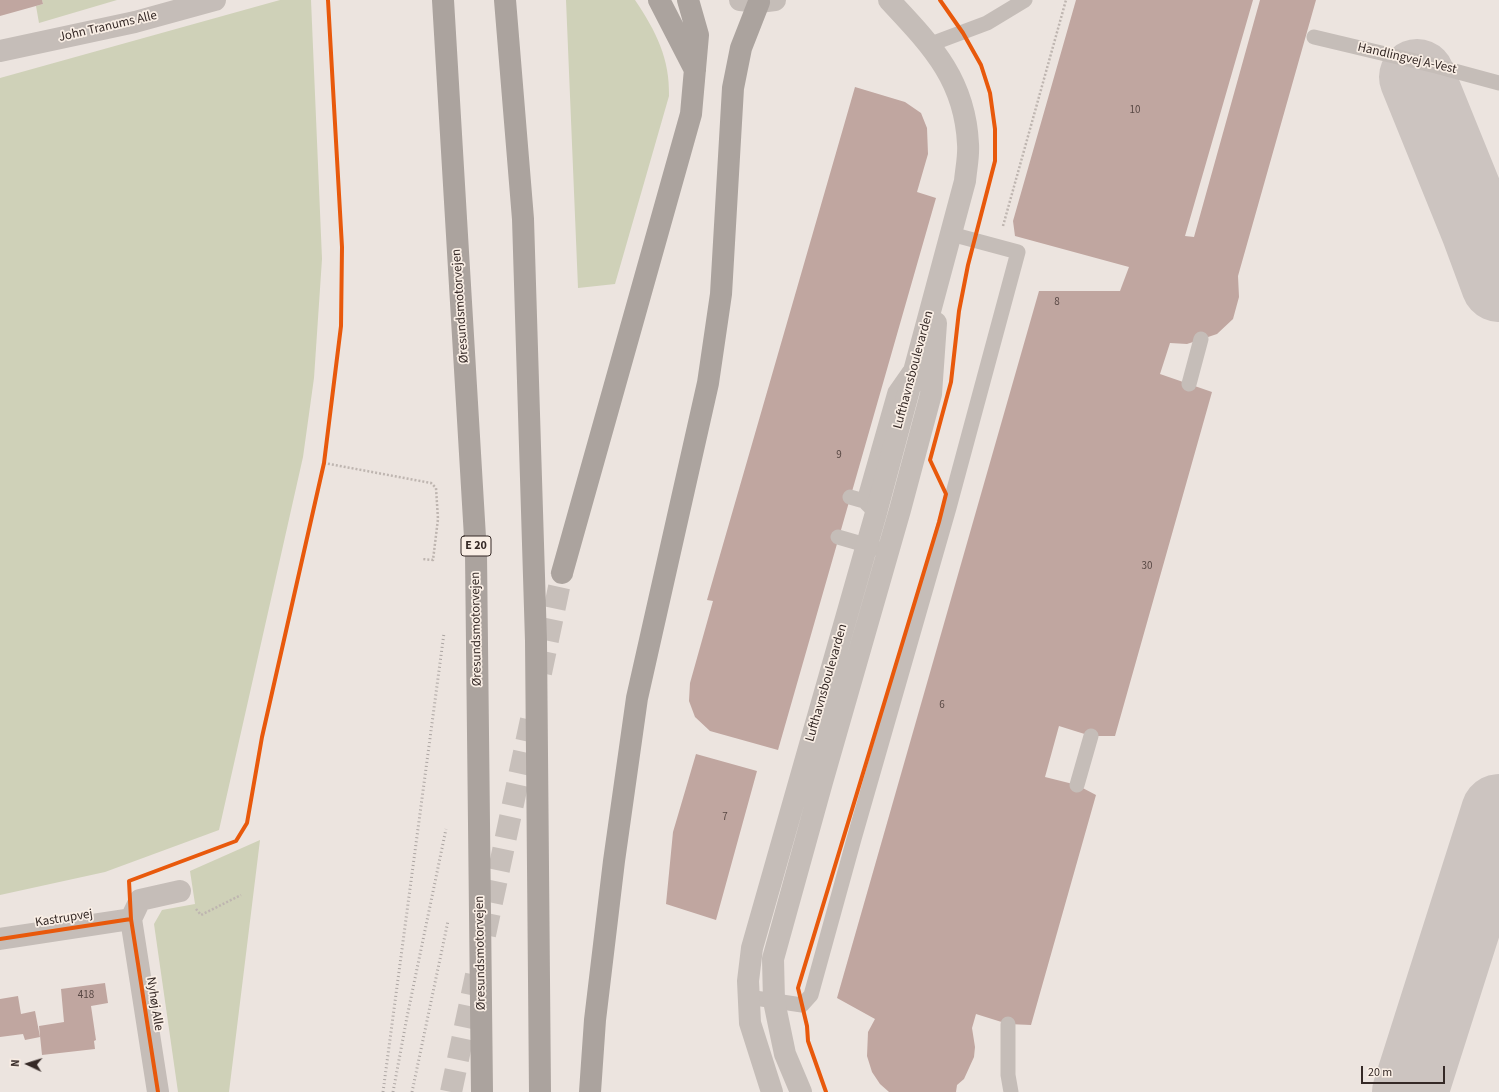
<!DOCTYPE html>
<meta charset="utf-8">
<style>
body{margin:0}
#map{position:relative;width:1499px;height:1092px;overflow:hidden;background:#ece4df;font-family:"Source Sans 3",sans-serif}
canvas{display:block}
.north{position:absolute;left:8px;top:1044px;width:40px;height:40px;-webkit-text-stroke:3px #f9eee5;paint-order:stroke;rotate:274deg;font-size:11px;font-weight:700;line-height:16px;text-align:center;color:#352926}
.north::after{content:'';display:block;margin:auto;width:14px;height:18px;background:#352926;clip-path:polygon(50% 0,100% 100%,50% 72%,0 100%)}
.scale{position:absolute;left:1361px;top:1066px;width:84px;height:18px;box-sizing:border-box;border:2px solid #352926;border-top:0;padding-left:5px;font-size:12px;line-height:14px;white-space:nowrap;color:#352926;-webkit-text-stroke:3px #f9eee5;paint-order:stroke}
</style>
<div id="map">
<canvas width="1499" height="1092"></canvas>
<div class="north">N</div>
<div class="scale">20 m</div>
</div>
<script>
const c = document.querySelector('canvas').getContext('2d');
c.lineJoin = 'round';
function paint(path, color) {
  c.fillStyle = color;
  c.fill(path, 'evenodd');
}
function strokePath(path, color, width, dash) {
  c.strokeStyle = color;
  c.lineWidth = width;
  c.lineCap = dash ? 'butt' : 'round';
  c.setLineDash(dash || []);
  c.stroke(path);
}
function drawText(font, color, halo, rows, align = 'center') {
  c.font = font + ' "Source Sans 3",sans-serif';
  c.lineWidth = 3.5;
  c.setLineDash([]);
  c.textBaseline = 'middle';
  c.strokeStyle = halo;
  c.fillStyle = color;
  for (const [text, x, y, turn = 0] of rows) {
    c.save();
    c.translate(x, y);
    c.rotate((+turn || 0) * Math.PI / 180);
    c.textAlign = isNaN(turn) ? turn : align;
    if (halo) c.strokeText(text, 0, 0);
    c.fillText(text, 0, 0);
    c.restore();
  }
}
paint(new Path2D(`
 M42,0H117L39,23L36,6L43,4Z
 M280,0H311L322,259L314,378L303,457L219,830L105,872L0,895V78Z
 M566,0H635C656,31 670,59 669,96L615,284L578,288Z
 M260,840L229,1092H178L154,924L162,910L195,904L190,871Z`), '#cfd1b8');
strokePath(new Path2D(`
 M1417,77L1479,230L1499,284
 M1410,1092L1499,812`), '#ccc4c0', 76);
paint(new Path2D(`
 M0,0H42L43,4L0,16Z
 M1076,0H1253L1185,236L1194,237L1260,0H1316L1238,276L1239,297L1233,319L1217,334L1187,344L1170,343L1160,374L1212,392L1115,736H1091L1059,726L1045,777L1077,785L1096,795L1031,1025L1008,1024L976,1014L972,1028L975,1047L974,1057L964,1079L957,1085L956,1092H889L880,1084L872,1072L867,1056L868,1032L875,1019L837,998L1039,291H1120L1129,267L1015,236L1013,221Z
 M855,87L905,102L921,113L927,128L928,154L917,192L936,198L778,750L710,731L695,717L689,701L690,683L713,601L707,600Z
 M696,754L757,771L716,920L666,904L673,832Z
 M105,983L108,1003L91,1006L96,1040L94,1041L95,1049L42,1055L39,1026L64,1022L61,989Z
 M18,996L21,1014L35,1011L40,1037L25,1040L23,1034L0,1037V999Z`), '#c0a6a0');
strokePath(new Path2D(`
 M541,673L562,573
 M485,935L532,715
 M451,1092L476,975`), '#c7bfba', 22, [22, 11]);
strokePath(new Path2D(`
 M1003,226L1066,0
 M324,463L431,483L436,488L438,519L433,560L422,559
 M196,909L201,915L241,895`), '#beb5b0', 2.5, [2, 2]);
strokePath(new Path2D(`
 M1314,37L1436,66L1499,83
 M931,44L987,23L1025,0
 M1189,384L1201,339
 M850,497L864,501L870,507
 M864,501L895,392L909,372
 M838,537L876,548
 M1077,785L1091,736
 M748,997L802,1005L811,995L854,839L949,508L1018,252L951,234
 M1008,1024V1075L1011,1092`), '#c5bdb8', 15);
strokePath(new Path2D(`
 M0,51L135,22L215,0
 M131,919L158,1092
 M131,919L140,900L180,891
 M0,939L131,919`), '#c5bdb8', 22);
strokePath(new Path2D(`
 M740,0L759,2L775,0
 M772,1092L750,1023L748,981L752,948L876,513L965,181C966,169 969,156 968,144C965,79 931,45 889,0
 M801,1092L785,1054L774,1001L773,959L822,782L900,510L931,394L936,323`), '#c5bdb8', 22);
strokePath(new Path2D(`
 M443,0L476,554L482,1092
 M505,0L523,219L536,641L540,1092
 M659,0L695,70
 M562,573L691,114L698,35L688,0
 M590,1092L595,1020L614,861L637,698L708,383L721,294L733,88L741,48L759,2`), '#aba39e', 22);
strokePath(new Path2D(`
 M383,1092L444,633
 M393,1092L407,1017L446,829
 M412,1092L448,921`), '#aca5a2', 3, [1, 3]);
strokePath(new Path2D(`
 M0,939L131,919
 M158,1092L131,919L129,881L236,841L247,823L262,737L324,463L341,326L342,247L328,0
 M826,1092L808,1041L807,1026L798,988L939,522L946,494L930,460L951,382L959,311L968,265L995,161V129L990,93L981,65L963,33L940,0`), '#e8590c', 4);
drawText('11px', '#584844', null, [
 ["10",1135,111],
 ["8",1057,303],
 ["9",839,456],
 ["30",1147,567],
 ["6",942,706],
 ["7",725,818],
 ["418",86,996]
]);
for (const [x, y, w] of [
 [476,546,30]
]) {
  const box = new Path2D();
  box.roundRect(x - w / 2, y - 10, w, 20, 3);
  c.fillStyle = '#f9eee5';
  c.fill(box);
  strokePath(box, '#352926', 1);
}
drawText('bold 12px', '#352926', null, [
 ["E 20",476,546]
]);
drawText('13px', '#352926', '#f9eee5', [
 ["John Tranums Alle",108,27,-13],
 ["Handlingvej A-Vest",1407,59,13],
 ["Øresundsmotorvejen",461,306,-94],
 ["Lufthavnsboulevarden",914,370,-75],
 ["Øresundsmotorvejen",477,629,-91],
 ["Lufthavnsboulevarden",827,683,-74],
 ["Kastrupvej",64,919,-9],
 ["Øresundsmotorvejen",481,953,-91],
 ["Nyhøj Alle",154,1004,81]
]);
</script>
